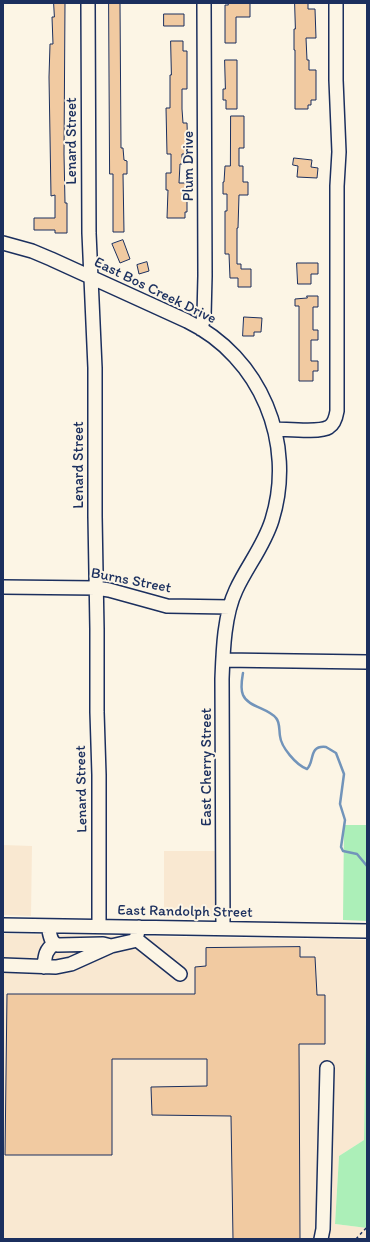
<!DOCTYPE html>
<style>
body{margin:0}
#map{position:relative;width:370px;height:1242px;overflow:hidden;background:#fcf5e5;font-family:Itim,sans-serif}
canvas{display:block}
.frame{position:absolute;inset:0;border:4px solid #1b2f5e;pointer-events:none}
</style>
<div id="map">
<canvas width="370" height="1242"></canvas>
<div class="frame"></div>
</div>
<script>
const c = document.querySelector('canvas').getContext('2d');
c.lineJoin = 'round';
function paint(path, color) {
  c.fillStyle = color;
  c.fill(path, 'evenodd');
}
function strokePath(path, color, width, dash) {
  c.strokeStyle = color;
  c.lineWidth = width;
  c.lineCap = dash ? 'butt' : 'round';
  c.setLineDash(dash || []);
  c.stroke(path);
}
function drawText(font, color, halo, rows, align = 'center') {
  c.font = font + ' Itim,sans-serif';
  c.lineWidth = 4;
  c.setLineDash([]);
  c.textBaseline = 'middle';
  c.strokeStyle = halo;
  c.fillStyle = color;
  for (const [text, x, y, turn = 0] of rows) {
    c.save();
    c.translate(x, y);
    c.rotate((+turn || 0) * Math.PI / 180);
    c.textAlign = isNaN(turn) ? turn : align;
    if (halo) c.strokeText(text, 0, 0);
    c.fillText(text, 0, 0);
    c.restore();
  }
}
paint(new Path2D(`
 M3,845L32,846L31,916L3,915Z
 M164,851H217V909L215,917L164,918Z
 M3,934L367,940L364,1140L339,1156L335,1224L367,1228V1239H3Z`), '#f9e8d1');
paint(new Path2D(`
 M344,825H367V921L343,920Z
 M367,959V1228L335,1224L339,1156L364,1140Z`), '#acefb8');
strokePath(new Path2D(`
 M243,673C242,679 240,688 243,695C248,707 268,708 276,718C280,722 279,730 280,736C281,747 296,765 307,769C315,762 308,745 326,747L336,753L344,774L340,804L345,820L341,847L343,851L357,854L367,866`), '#7294ba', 2.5);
const building = new Path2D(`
 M54,3H65L64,154L65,203H67V233H55V230H34V218H55V195L51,196L49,77L50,44H53L52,17H54Z
 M109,3H120L121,148H123L124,160L127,161V174H123L124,232H113V174H110Z
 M228,3H250V17H236V43H225V5H228Z
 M295,3H308V9H315L316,38H306L307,60H309V70H316V100H311V105H308V109H295V50H294V29H295Z
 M164,14H184V26H164Z
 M171,41H183V51H187V89H182V109L183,123H187L188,154H182V164H180L179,183H187V212H185V218H167L168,190H166V173H171V154H167L166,108H170V75H171Z
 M225,60H237V109H226V100H223V89H225Z
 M231,116H244V148H239V166H243V182H248V195H239L238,228H237V264H241V269H251V287H238V278H230L229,254H225V211H227V194H223V182H224L225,166H230Z
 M294,158L312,160L311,167L318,168L317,178L297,177L298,166L293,165Z
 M123,240L130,259L120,263L112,244Z
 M147,262L149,271L139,274L137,265Z
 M297,263H318V274H311V284H298Z
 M307,296H318V307H313V330H318V340H311V361H318V371H313V381H299V306H295V299L307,298Z
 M244,317L262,318L261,332H254V336H243Z
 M300,947V957H315L317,995H325V1044H299L300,1239H233L231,1116L152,1115L151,1087L207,1086V1059H112V1155H5L7,994H195V967L206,966V948Z`);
paint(building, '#f1caa1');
strokePath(building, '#1b2f5e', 1);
const minor = new Path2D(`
 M88,3L89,233L95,368V516L97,629V712L99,775V926
 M3,243L32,251L51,259L187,321C261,357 296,443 272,520C264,546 247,566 236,590C224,615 223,652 222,679L223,928
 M201,329L204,316L205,276L204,3
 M275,429C286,429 320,433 329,427C334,424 336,417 337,411V186L339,152L336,80V3
 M3,587L96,588L109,590L167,606L230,607
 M223,660L367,662
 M3,925L367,931
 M48,926C50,934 50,943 58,945L103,944L111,946
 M136,939L180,974
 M3,965L56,967L71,964L111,946L133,941L136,939L139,927
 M44,967C45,957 45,950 54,944
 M321,1239L323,1229L327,1068`);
strokePath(minor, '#1b2f5e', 16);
strokePath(new Path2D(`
 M356,1239L367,1227`), '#1b2f5e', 1.5, [3, 3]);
strokePath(minor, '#fcf5e5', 13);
drawText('15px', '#1b2f5e', '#fcf5e5', [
 ["Lenard Street",72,141,-90],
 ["Plum Drive",189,166,-90],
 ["East Bos Creek Drive",155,291,26],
 ["Lenard Street",79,465,-90],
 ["Burns Street",131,581,11],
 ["East Cherry Street",207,767,-90],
 ["Lenard Street",82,789,-91],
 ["East Randolph Street",185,912,1]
]);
</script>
